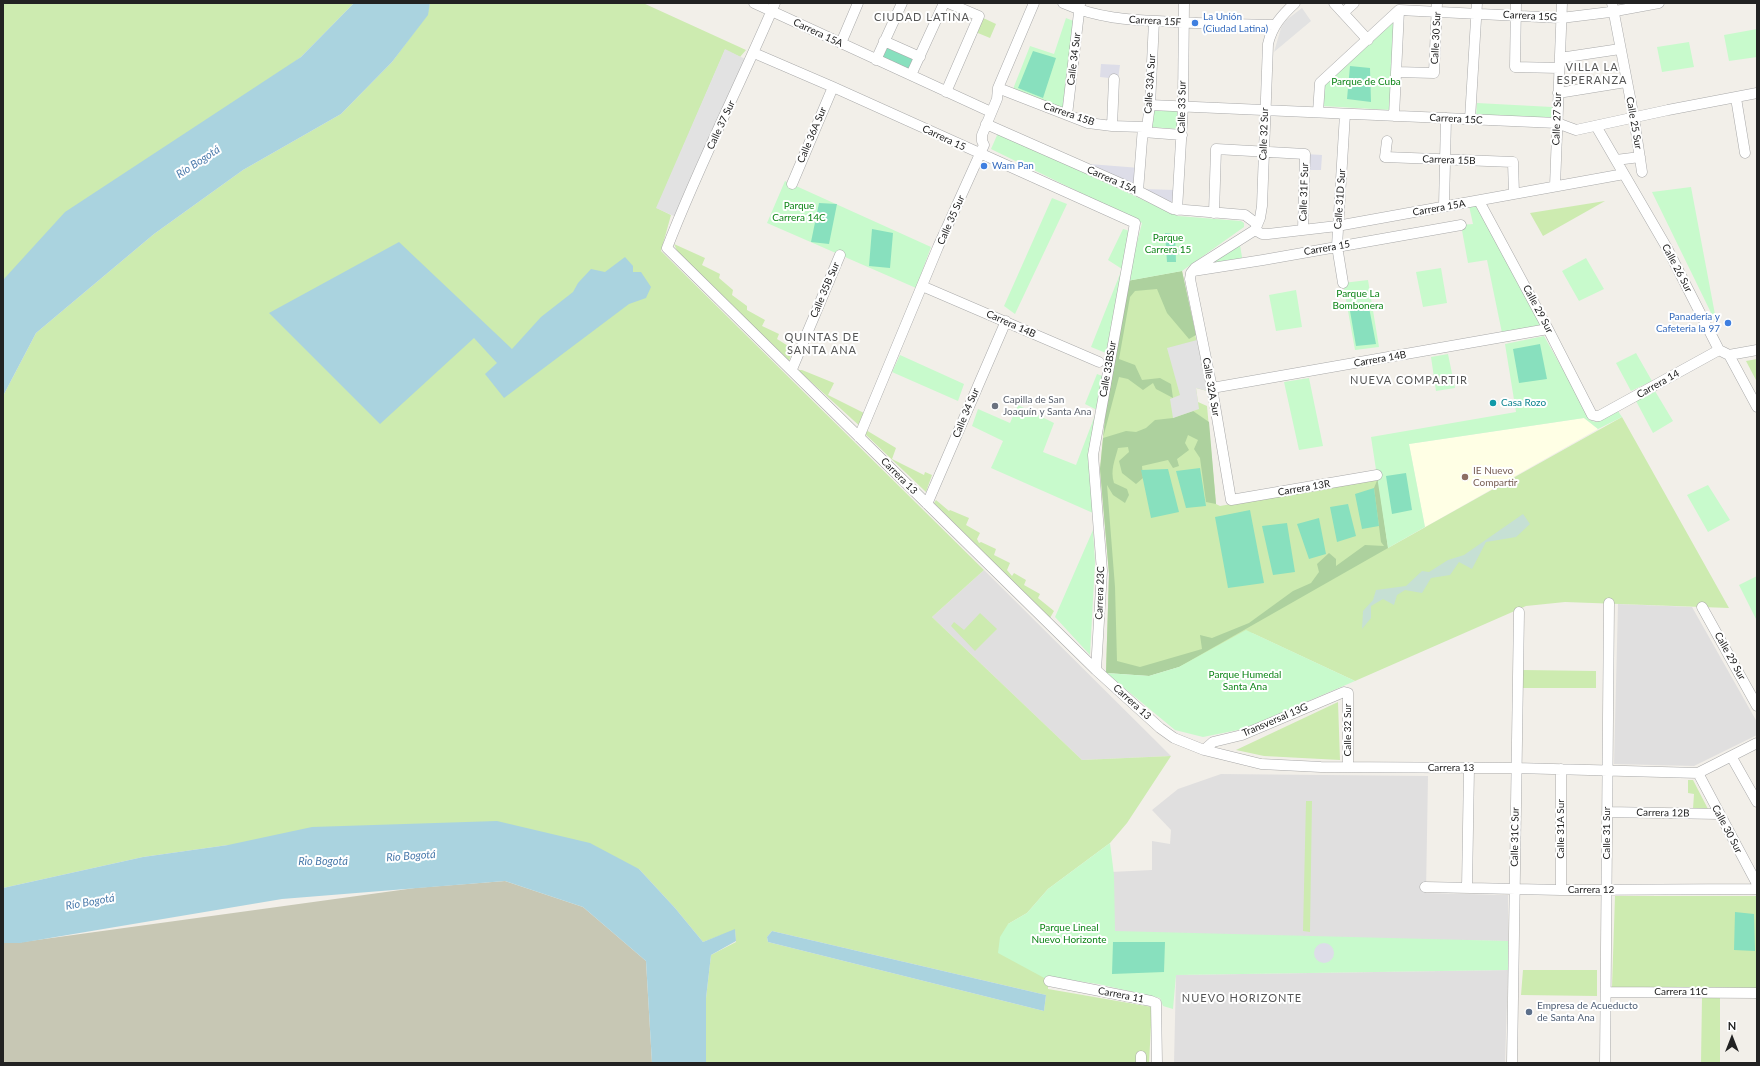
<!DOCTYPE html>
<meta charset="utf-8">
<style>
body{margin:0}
#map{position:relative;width:1760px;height:1066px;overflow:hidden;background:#f2efe9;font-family:Lato,sans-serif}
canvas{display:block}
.frame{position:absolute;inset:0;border:4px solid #222;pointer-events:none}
.north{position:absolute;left:1712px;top:1018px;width:40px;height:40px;-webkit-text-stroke:3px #fff;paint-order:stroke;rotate:0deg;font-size:11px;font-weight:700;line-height:16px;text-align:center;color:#222}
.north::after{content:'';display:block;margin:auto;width:14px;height:18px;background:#222;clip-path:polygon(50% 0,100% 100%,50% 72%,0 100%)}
</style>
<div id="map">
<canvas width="1760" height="1066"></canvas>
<div class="frame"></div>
<div class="north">N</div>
</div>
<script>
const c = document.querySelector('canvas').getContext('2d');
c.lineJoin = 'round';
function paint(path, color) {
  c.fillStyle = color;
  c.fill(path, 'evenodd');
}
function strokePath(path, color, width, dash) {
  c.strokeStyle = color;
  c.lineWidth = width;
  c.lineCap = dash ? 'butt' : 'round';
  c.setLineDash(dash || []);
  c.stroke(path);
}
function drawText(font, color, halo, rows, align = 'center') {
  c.font = font + ' Lato,sans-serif';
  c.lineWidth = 4;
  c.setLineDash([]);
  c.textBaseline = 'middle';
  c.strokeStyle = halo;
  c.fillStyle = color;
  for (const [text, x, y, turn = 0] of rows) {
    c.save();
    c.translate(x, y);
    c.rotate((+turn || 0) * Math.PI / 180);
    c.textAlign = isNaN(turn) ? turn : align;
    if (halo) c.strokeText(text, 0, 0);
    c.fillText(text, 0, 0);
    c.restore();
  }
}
paint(new Path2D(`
 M984,570L1171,756L1082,760L932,617Z
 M1618,604L1692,607L1757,722V735L1694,766L1614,764Z
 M1221,774L1428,776L1426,893L1508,895V941L1113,935L1111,872L1152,870V841L1170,844L1171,830L1152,810L1178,789Z
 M1508,970L1505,1063H1174L1176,975Z`), '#e0dfdf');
paint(new Path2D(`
 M1584,418L1598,429L1425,527L1409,444Z`), '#ffffe5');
paint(new Path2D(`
 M505,881L583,907L646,961L652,1063H3V943H15L415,888Z`), '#c7c7b4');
paint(new Path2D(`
 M3,3H354L301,57L3,280Z
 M430,3H643L746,50L740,57L725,50L657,208L671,215L661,251L984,570L932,617L1082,760L1171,756L1127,823L1110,843L1048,889L1027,913L1008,924L1048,980V989L1152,1007L1149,1063H706V998L711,955L736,942L735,930L703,942L675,908L639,869L228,845L143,857L3,888V396L36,333L154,234L243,170L341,114L392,62L427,15ZM772,931L1046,995L1044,1011L768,942L767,937Z
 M979,16L996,24L990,38L973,31Z
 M1605,201L1543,236L1530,213Z
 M674,244L705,258L702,265L720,274L719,278L733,290L732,295L747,306V310L765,320L762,326L779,334L777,339L793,349L789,361L678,253Z
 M1182,271L1207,391L1196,388L1198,402L1207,406L1216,504L1220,506L1378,478L1388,548L1622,417L1729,608L1565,602L1526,606L1355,681L1252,633L1179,667L1106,673L1109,574L1100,469L1107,398L1127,281Z
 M1757,359V382L1746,361Z
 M798,370H802L834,383L828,395L868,415L863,429Z
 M866,430L896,448L892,459L924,475L925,472L932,475L926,492L864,433Z
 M936,500L949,511L950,510L969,518L966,525L980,533L977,539L979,543L981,542L996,549L994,555L1010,563L1007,570L1012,576L1014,573L1026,580L1024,585L1040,594L1038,598L1054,611L1050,618L934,503Z
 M980,613L997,629L975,651L951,626L954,622L964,630Z
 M1522,670L1596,671V688H1521Z
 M1338,702L1340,760L1264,756L1236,750Z
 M1688,780H1693L1708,809H1693L1694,794L1688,793Z
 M1306,801H1312L1310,932L1303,931Z
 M1615,896H1757V988L1612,987Z
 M1523,970H1597V996L1521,995Z
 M1702,997H1720V1063H1701Z`), '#cdebb0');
paint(new Path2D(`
 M1182,271L1196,335L1189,339L1167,313L1157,289L1135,291L1130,297L1119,359L1135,365L1142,380L1160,378L1171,384L1173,398L1156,389L1153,383L1143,390L1128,379L1119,377L1103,438L1126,431L1136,432L1146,428L1155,420L1173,418L1193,411L1209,422L1216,504L1206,502L1200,458L1194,449L1198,440L1188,435L1185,443L1189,450L1177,459L1179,466L1173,468L1168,460L1142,466L1143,478L1136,484L1122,473L1119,461L1129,452L1128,447L1118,448C1115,460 1110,470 1114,483L1127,489L1129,495L1125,503L1113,495L1107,485L1115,587L1117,661L1140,667L1202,649L1200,635L1212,638L1249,623L1293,591L1311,583L1319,572L1317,564L1329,553L1336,559V566L1365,545L1384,546L1381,542L1374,488L1378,478L1388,548L1179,667L1149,676L1106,673L1109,574L1100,469L1107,398L1127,281Z`), '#add19e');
paint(new Path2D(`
 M1523,514L1530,524L1516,537L1486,542L1472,569L1459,562L1450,575L1431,578L1422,593L1405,590L1397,595L1394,605L1383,599L1371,606V618L1362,629L1363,611L1373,600L1376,590L1406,586L1422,571L1429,572L1448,560L1464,555Z`), '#c6e0d4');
paint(new Path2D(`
 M1066,18L1076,22L1064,111L1013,89L1030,46L1054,54Z
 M1396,20L1391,110L1322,106L1323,85Z
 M1757,29V57L1729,61L1724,35Z
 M1689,42L1694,67L1662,72L1657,47Z
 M1477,103L1552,107V119L1476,116Z
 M1150,110L1180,111L1179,129L1149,127Z
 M998,133L1178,216L1241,221L1244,223V227L1182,271L1127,281L1142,223L991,149Z
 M785,181L931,247L916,288L767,223Z
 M1691,187L1717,325L1652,192Z
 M1052,198L1067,204L1015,314L1004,306Z
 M1476,205L1544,326L1502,333L1487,260L1468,263L1461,225L1473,224L1469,206Z
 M1123,229L1130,231L1106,353L1091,347L1122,269L1108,260Z
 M1240,245L1243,263L1204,268Z
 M1586,258L1604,289L1579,301L1562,271Z
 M1441,268L1447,303L1423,307L1416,272Z
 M1368,280L1379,347L1355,350L1343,283Z
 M1296,290L1302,327L1276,331L1269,295Z
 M1544,336L1592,421L1597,422L1618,411L1622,417L1598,429L1584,418L1409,444L1425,527L1388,548L1371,437L1516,412L1505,344Z
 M1636,353L1652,381L1631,391L1616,363Z
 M1448,354L1455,388L1436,391L1431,357Z
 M900,355L964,384L958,401L892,372Z
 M1097,374L1105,377L1093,513L991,468L1003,441L972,426L978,409L1010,423L1018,405L1054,423L1043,452L1076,465L1097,410L1085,404Z
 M1309,378L1323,446L1299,450L1284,382Z
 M1655,391L1673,421L1653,433L1636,401Z
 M1708,485L1730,520L1708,532L1687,495Z
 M1093,530L1095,562L1090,655L1055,617Z
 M1757,576V618L1756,619L1739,585Z
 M1246,630L1355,681L1243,729L1203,737L1175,730L1106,673L1149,676L1179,667Z
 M1110,843L1114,875L1115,931L1508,941V970L1176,975L1173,1009L1163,1006L1160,998L1098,984L1049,977L1048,980L998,953L1000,937L1008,924L1027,913L1048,889Z`), '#c8facc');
paint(new Path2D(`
 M888,46L914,57L908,72L881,59Z
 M1033,51L1056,58L1043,98L1018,88Z
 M1350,66L1370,68L1371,102L1347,99Z
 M819,203L837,204L829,244L811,242Z
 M872,229L893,233L890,268L869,266Z
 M1165,233L1175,234L1176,262H1167Z
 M1368,302L1376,344L1356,346L1349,305Z
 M1540,344L1547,379L1519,383L1513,349Z
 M1200,468L1206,506L1186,508L1176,471Z
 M1168,469L1179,512L1151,518L1141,470Z
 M1406,473L1412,510L1392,514L1386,476Z
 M1374,488L1379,526L1362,529L1355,494Z
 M1348,504L1356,536L1337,542L1330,507Z
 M1250,510L1264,583L1228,588L1215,517Z
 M1319,518L1326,554L1309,559L1297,524Z
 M1287,523L1295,572L1273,575L1262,526Z
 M1735,912L1754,914L1755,951L1734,950Z
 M1113,942H1165L1164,972L1112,974Z`), '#88e0be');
paint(new Path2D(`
 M1302,8L1311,21L1274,52L1281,28L1285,21Z
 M725,49L749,61L676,217L656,208Z
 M1197,340L1207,391L1196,388L1199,409L1173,418L1170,399L1180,395L1167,348Z`), '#e2e2e2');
paint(new Path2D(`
 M1101,64L1120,65L1118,79L1100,77Z
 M1305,154L1322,155L1321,170H1305Z
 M1089,164L1140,168L1139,188Z
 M1142,189L1176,190V204Z
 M1314 953a10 10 0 1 1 20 0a10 10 0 1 1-20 0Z`), '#dddde8');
paint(new Path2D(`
 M354,3H430L428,15L392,62L341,114L243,170L154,234L36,333L3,396V280L65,212L301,57Z
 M399,242L512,349L541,317L573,292L578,283L591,269L605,272L625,257L633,266V272H641L651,287L646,298L629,304L504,398L485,374L497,363L474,338L380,424L269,313Z
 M497,821L590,843L639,869L675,908L703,942L735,929L736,941L711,955L706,998V1063H652L646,961L583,907L505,881L282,899L20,943H3V888L143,857L228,845L312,827Z
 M772,931L1046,995L1044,1011L768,942L767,937Z`), '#aad3df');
const minor = new Path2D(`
 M754,3L991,112
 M775,3C740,85 699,165 667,248L1096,670L1160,728L1174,738L1204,750L1261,764L1321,767L1516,768L1698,773L1757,743
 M1063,3C1101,20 1135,20 1177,22C1209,24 1242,24 1274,25
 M1295,3C1282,15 1272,26 1268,44L1262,206L1260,218L1255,230L1195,268L1191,273L1190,279L1212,388L1231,500L1377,475
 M1334,3L1368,40
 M1516,3L1515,67L1559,68
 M1612,3L1634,118L1642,172
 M1399,10L1561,18L1610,12L1659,3
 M1343,13L1354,3
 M884,41L920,57
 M841,43L858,3
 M754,53L833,87L1135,223L1093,455L1102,571L1096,670
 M1560,58L1620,49
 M876,60L902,3
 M1396,72L1434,73L1437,3
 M911,75L944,3
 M998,88L1088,123L1112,126L1143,127
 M946,92L979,16L948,3
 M1558,93L1626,82
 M1736,98L1745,153
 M1150,105L1557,123L1576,130L1668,110L1757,93
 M1318,112L1320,83L1399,10
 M1067,115L1080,4
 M1394,116L1399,10
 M1470,119L1477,3
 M986,124L1138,191L1173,209L1245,215L1257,224
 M1112,126L1114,79
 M1596,126L1667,248L1719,350L1729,355L1757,407
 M1143,132L1182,135
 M1387,141L1385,157L1513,162L1514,194
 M1616,160L1640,157
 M792,184L833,87
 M1555,186L1562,3
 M1138,191L1143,127H1147L1150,105L1154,21
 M1479,201L1548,329L1592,415L1596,416H1599L1719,350
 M1444,206L1446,118
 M1177,210L1183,106L1184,3
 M1214,213L1216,149L1305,154L1303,230
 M1255,230L1262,234H1268L1337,226L1624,174
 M1193,271L1263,260L1461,225
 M1343,283L1337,246L1345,114
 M922,286L1099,362
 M1729,355L1757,350
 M792,369L840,255
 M1212,388L1548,329
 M859,437L938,247L984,145L982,141V135L997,99L998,88L1034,3
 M927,504L1006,321
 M1702,607L1757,706
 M1204,750L1213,742L1242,735L1344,692L1348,693V767
 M1731,756L1757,802
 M1698,773L1757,884
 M1607,812L1719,814
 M1425,887L1561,890L1757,889
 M1467,888L1469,768
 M1561,890V769
 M1049,981L1151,1001L1156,1003L1157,1063
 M1606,992L1757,993
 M1141,1056V1063
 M1512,1063L1519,612
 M1605,1063L1609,603`);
strokePath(minor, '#a9a9a9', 11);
strokePath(minor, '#fff', 10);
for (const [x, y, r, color] of [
 [1195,23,4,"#3f7fe0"],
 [984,166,4,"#3f7fe0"],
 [1728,323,4,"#3f7fe0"],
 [1493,403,4,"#0f9aa8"],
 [995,406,4,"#6b7280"],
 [1465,477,4,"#8d6e63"],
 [1529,1012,4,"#5c6f8a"]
]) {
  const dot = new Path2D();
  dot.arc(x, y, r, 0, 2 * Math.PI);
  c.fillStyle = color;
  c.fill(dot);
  strokePath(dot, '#fff', 1.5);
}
drawText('10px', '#222', '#fff', [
 ["Carrera 15G",1530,16,3],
 ["Carrera 15F",1155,21,3],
 ["Carrera 15A",818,33,25],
 ["Calle 30 Sur",1436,38,-87],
 ["Calle 34 Sur",1074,59,-83],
 ["Calle 33A Sur",1150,84,-86],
 ["Calle 33 Sur",1182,107,-89],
 ["Carrera 15B",1069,114,19],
 ["Carrera 15C",1456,119,3],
 ["Calle 27 Sur",1557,119,-88],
 ["Calle 25 Sur",1634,123,80],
 ["Calle 37 Sur",721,125,-65],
 ["Calle 32 Sur",1264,134,-88],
 ["Calle 36A Sur",812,135,-67],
 ["Carrera 15",944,138,25],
 ["Carrera 15B",1449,160,2],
 ["Carrera 15A",1112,180,24],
 ["Calle 31F Sur",1304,192,-88],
 ["Calle 31D Sur",1340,199,-86],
 ["Carrera 15A",1439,208,-10],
 ["Calle 35 Sur",951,220,-66],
 ["Carrera 15",1327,248,-10],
 ["Calle 26 Sur",1677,268,62],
 ["Calle 35B Sur",825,290,-67],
 ["Calle 29 Sur",1538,309,62],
 ["Carrera 14B",1011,324,24],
 ["Carrera 14B",1380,359,-10],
 ["Calle 33BSur",1108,369,-80],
 ["Carrera 14",1658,384,-29],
 ["Calle 32A Sur",1211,387,80],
 ["Calle 34 Sur",966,413,-67],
 ["Carrera 13",899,476,45],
 ["Carrera 13R",1304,488,-10],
 ["Carrera 23C",1100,593,-88],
 ["Calle 29 Sur",1730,656,61],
 ["Carrera 13",1132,702,42],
 ["Transversal 13G",1275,720,-23],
 ["Calle 32 Sur",1348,730,-90],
 ["Carrera 13",1451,768],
 ["Carrera 12B",1663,813,1],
 ["Calle 31A Sur",1561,829,-90],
 ["Calle 30 Sur",1727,829,62],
 ["Calle 31 Sur",1607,833,-90],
 ["Calle 31C Sur",1515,837,-89],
 ["Carrera 12",1591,890],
 ["Carrera 11C",1681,992],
 ["Carrera 11",1121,995,11]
]);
drawText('10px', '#366cbe', '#fff', [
 ["La Unión",1203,17],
 ["(Ciudad Latina)",1203,29],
 ["Wam Pan",992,166],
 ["Panadería y",1720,317,"right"],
 ["Cafeteria la 97",1720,329,"right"]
], 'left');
drawText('10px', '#0c8416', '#fff', [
 ["Parque de Cuba",1366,82],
 ["Parque",799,206],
 ["Carrera 14C",799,218],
 ["Parque",1168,238],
 ["Carrera 15",1168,250],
 ["Parque La",1358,294],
 ["Bombonera",1358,306],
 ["Parque Humedal",1245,675],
 ["Santa Ana",1245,687],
 ["Parque Lineal",1069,928],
 ["Nuevo Horizonte",1069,940]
]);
drawText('10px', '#5b616d', '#fff', [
 ["Capilla de San",1003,400],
 ["Joaquín y Santa Ana",1003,412]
], 'left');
drawText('10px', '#0d838f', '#fff', [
 ["Casa Rozo",1501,403]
], 'left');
drawText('10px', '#785e54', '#fff', [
 ["IE Nuevo",1473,471],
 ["Compartir",1473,483]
], 'left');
drawText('10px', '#4e5e75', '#fff', [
 ["Empresa de Acueducto",1537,1006],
 ["de Santa Ana",1537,1018]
], 'left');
c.letterSpacing = '1px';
drawText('11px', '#555', '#fff', [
 ["CIUDAD LATINA",922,17],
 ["VILLA LA",1592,67],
 ["ESPERANZA",1592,80],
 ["QUINTAS DE",822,337],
 ["SANTA ANA",822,350],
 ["NUEVA COMPARTIR",1409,380],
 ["NUEVO HORIZONTE",1242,998]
]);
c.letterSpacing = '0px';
drawText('italic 11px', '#4a7aab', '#fff', [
 ["Río Bogotá",198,162,-33],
 ["Río Bogotá",411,856,-4],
 ["Rio Bogotá",323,861],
 ["Río Bogotá",90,902,-10]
]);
</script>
